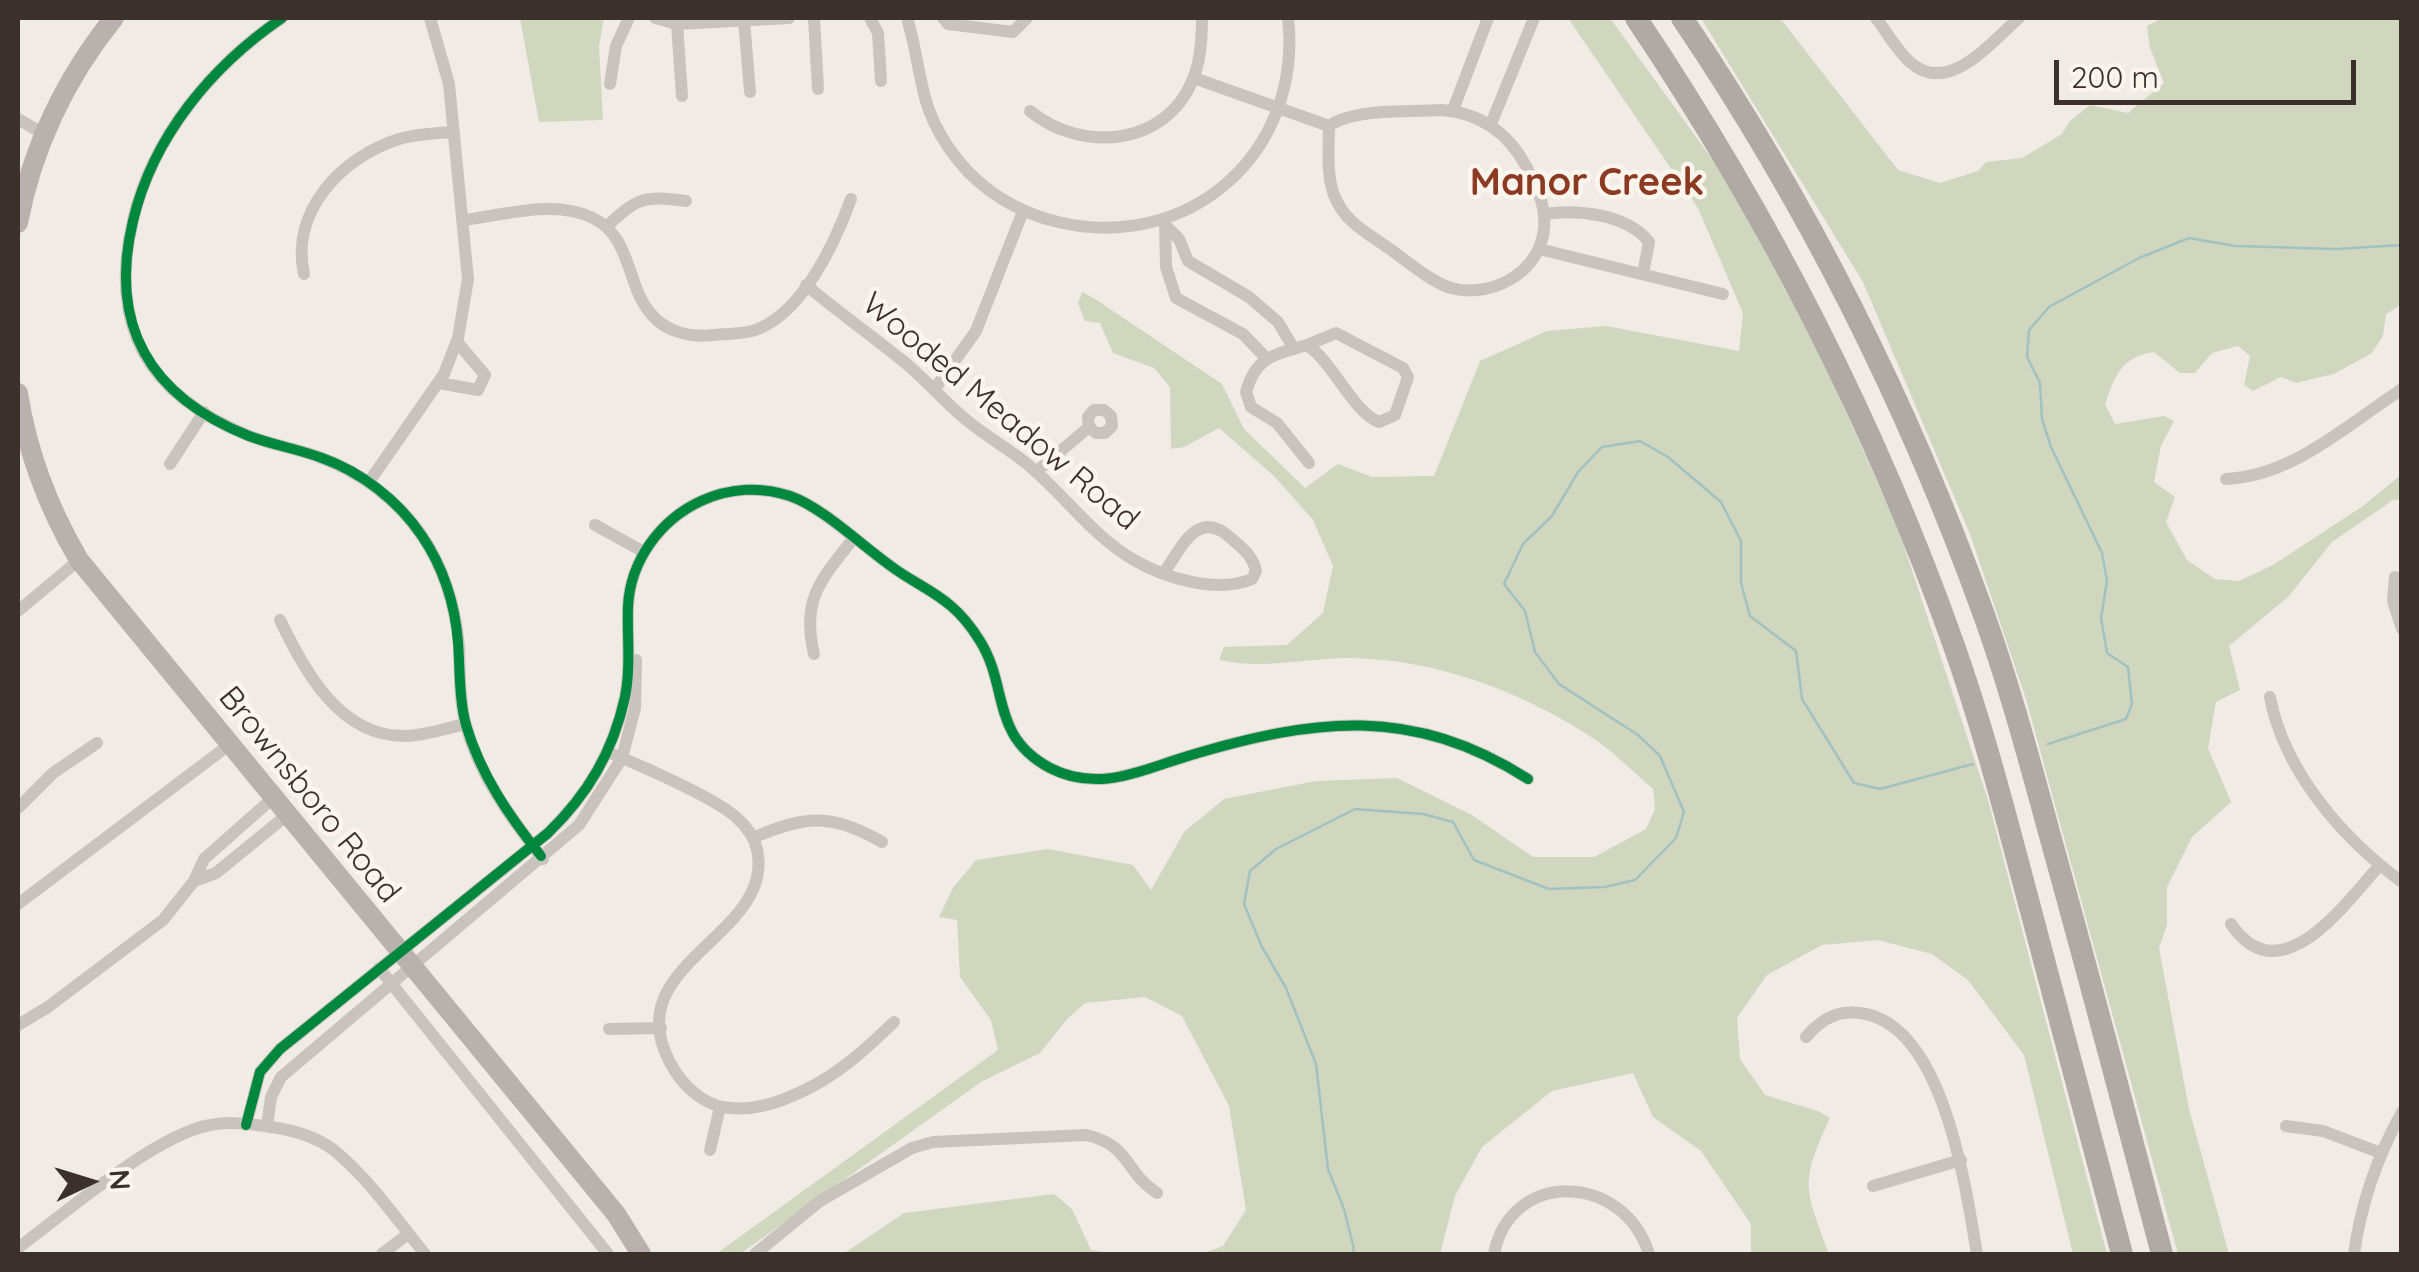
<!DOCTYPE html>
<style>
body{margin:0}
#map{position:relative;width:2419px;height:1272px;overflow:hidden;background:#f0ebe5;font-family:Quicksand,sans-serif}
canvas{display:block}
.frame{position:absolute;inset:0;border:20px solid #3b302b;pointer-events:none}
.north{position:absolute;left:40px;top:1132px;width:100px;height:100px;-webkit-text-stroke:8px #fbf5ee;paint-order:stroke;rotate:86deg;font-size:28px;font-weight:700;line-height:40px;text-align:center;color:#3b302b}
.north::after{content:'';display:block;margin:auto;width:35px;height:45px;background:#3b302b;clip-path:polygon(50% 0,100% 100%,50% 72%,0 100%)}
.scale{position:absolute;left:2054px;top:60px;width:302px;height:45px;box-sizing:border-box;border:5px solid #3b302b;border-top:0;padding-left:12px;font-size:30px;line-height:35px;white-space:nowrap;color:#3b302b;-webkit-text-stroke:8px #fbf5ee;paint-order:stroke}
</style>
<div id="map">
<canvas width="2419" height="1272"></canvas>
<div class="frame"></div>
<div class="north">N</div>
<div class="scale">200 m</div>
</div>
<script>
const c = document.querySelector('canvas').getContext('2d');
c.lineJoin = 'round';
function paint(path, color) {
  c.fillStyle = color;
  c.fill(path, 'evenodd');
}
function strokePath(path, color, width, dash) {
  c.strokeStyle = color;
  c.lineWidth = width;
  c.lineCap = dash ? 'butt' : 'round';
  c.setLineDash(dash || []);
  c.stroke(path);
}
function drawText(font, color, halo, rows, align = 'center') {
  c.font = font + ' Quicksand,sans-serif';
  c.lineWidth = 9;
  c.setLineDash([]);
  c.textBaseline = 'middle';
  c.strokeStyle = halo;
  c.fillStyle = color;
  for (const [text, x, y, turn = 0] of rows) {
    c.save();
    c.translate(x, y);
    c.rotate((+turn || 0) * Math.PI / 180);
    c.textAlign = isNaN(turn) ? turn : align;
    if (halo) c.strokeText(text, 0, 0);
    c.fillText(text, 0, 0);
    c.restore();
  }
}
paint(new Path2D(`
 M520,18H604L599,46L603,120L539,122Z
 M1568,18H1610L1730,184L1823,361L1898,528L1988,800L2107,1254H2073L2024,1055L1968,980L1932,954L1878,940L1822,945L1767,975L1737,1018L1740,1059L1765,1095L1818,1111L1830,1118C1799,1184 1805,1188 1829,1254H1751V1224L1701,1151L1653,1117L1633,1073L1552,1091L1482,1147L1455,1196L1440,1254H1202L1223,1246L1246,1210L1229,1106L1182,1016L1145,997L1085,1003L1067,1019L1040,1053L981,1082L740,1254H716L998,1050L991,1020L960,977L957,920L939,917L953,888L976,860L1048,849L1133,865L1151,890L1184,832L1224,799L1316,781L1397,778L1472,815L1533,857H1594L1646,829L1655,809L1653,789C1632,771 1611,749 1588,735C1517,689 1433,659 1349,658C1304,658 1263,670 1219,660L1224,647L1287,645L1323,613L1333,566L1313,520L1274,476L1219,428L1184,447L1171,449L1170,387L1154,368L1113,353L1100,323L1085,321L1078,303L1082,292L1095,299L1222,384L1244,429L1305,488L1338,464L1372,477L1434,476L1480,361L1547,331L1606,326L1739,351L1743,313L1698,208Z
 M1701,18H1780L1898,170L1940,183L1978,171L1986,162L2022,158L2062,134L2069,122L2090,105L2128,113L2164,83L2150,48L2147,26L2162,18H2401V305L2386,314L2383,336L2372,353L2334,374L2296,383L2281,377L2253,391L2244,385L2250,356L2238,346L2212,353L2195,373H2180L2154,352C2121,357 2115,376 2105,404L2115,424L2164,416L2174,421L2161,446L2154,482L2175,497L2166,522L2187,560L2215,579L2239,581L2273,565L2363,506L2401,475V499L2393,500L2332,542L2289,596L2229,646L2240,690L2216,702L2208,748L2231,802L2192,837L2167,887V925L2159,948L2189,1109L2229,1254H2178L2026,699L1970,534L1863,282Z
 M1054,1194L1072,1209L1091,1250L1117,1254H843L904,1213Z`), '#d1d6bf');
strokePath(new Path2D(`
 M2048,744L2126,719L2132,704L2128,667L2107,653L2101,618L2107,581L2102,553L2051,447L2042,419L2040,383L2027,357L2029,330L2049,307L2139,258L2189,238L2235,246L2337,249L2402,245
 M1352,1254L1354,1249L1344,1209L1328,1169L1316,1064L1286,988L1262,947L1244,904L1250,871L1276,849L1355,809L1423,814L1453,822L1474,860L1549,889L1605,887L1635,880L1676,838L1684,812L1660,756L1638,735L1559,684L1535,652L1525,611L1504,584L1523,544L1552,516L1578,472L1602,447L1640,441L1668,457L1721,502L1741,541V583L1750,616L1796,651L1802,699L1854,783L1880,789L1973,764`), '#a1c2c1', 2.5);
strokePath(new Path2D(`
 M282,18C212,66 153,136 133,220C108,326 147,394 247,435C270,445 296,448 319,457C359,471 396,499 420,533C443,565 456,607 459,647C460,672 459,697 465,722C478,774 510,817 543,859
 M655,18L677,24L789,18
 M814,18L818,89
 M870,18L878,33L881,81
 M907,18C924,74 916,107 957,159C982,191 1019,213 1058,222C1190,253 1303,152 1288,18
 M943,18L948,24L1013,32L1027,18
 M1876,18C1887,32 1897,51 1911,63C1949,96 1992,41 2019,18
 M744,20L750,92
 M677,24L682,96
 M1194,78L1329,126
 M610,84L616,46L629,18
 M1442,110C1480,113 1508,133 1526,166C1534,181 1543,199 1544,216C1549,266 1497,300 1451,288C1429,281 1406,260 1387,247C1365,232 1344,221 1334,195C1326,173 1329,149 1329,126C1353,108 1411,112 1442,110Z
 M1453,110L1488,18
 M1030,111C1081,153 1166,147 1193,79C1201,60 1202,38 1202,18
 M18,119L44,134
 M1491,124L1534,18
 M1544,214C1578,209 1627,214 1649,242L1643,274
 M1165,219L1166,267L1176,298L1243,334L1266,358
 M464,220C504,215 555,199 593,218C632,237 626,285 651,314C666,332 691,338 714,335C726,334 740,334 752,331C801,317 835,243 851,199
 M606,227C638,198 642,195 686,201
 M1167,227L1179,239L1188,261L1249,297L1278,322L1294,349
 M1539,249L1723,294
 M304,274C290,211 342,157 399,139C417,134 436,133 454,132
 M806,285C837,311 871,335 903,361C924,378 943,400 964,418C984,435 1006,447 1026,463C1064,494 1092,536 1134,560C1165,578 1217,594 1252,579L1256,571C1253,556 1244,550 1233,540C1199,506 1182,546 1164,573
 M1307,345L1336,333L1403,368L1408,377L1395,415L1379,422C1351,410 1335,364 1307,345C1274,355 1256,356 1246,392L1251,407L1277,423L1309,463
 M439,383L478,390L485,375L457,342
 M934,390L976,331L1023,211
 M170,464L204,412
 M1036,472L1089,427L1088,417L1094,410H1104L1111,416L1112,426L1105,433H1096L1089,427
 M2226,479C2293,476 2347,425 2402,389
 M369,482L444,374L458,338L468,279L449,84L430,18
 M595,525L644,552
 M2395,577L2393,601L2402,629
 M18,611L79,560
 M280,620C305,671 339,736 404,736C425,736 446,728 466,724
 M814,654C801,599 821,580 853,539
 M2270,697C2284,771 2342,838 2402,882
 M608,752C639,765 714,797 737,818C746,826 754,837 757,849C777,939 607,964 675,1071C685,1087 704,1104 723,1107C752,1112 778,1103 803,1091C839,1074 866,1049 894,1022
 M18,808L53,773L97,743
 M753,838C805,815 832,813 882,842
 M194,881L216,873L287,815
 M18,904L229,745
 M2231,924C2281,997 2346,902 2380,865
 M379,968L608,1254
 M18,1025L48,1007L163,920L194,881L204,859L273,798
 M609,1029L661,1028
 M1806,1037C1823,1017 1840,1009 1866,1014C1945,1031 1966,1190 1977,1254
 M246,1125L260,1072L280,1049L548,833C588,794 613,752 625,697C631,667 627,637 628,607C630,561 660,520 701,501C729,488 761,486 790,496C824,508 863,547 895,569C913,582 934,591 951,606C963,616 972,628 980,641C1009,687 990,736 1050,768C1099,793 1141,770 1188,756C1315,718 1411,705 1528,779
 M267,1126L271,1097L281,1077L579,825L622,758L635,708L636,660
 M2286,1126L2323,1131L2381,1153
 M710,1150L720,1107
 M1873,1186L1961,1160
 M18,1248C65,1213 155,1135 210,1125C229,1121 251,1124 271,1127C293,1130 316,1136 335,1151C369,1179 397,1220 425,1254
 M382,1254L408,1234
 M755,1254L820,1201L912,1148L933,1142L1086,1135C1131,1145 1124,1172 1157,1193
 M1494,1254C1510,1170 1623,1171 1649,1254
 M2354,1254C2361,1203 2377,1157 2402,1112`), '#c9c3be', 12);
strokePath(new Path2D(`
 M18,223C32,148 66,77 114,18
 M18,393C27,451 49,509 79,560L616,1214L641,1254`), '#b8b1ad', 20);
strokePath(new Path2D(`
 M1636,18C1767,213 1874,421 1953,643C1984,730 2007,821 2031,911C2061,1026 2092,1140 2122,1254
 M1682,18C1807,203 1908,404 1984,615C2012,693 2033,774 2055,854C2092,987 2127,1121 2162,1254`), '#afaaa4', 22);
strokePath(new Path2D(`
 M282,18C212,66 153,136 133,221C108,325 150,397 249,436C273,445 298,449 322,458C361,472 398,500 422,536C443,567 455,605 458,642C460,670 459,698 466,725C481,775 509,816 541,856
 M246,1125L260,1072L280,1049L548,833C588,794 613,752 625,697C631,667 627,637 628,607C630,561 660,520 701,501C729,488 761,486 790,496C824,508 863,547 895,569C913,582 934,591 951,606C963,616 972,628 980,641C1009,687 990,736 1050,768C1099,793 1141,770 1188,756C1315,718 1411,705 1528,779`), '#00873e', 10);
drawText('32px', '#3b302b', '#fbf5ee', [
 ["Wooded Meadow Road",1000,412,40],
 ["Brownsboro Road",309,795,51]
]);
drawText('bold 38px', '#8c3b22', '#fbf5ee', [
 ["Manor Creek",1587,184]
]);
</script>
